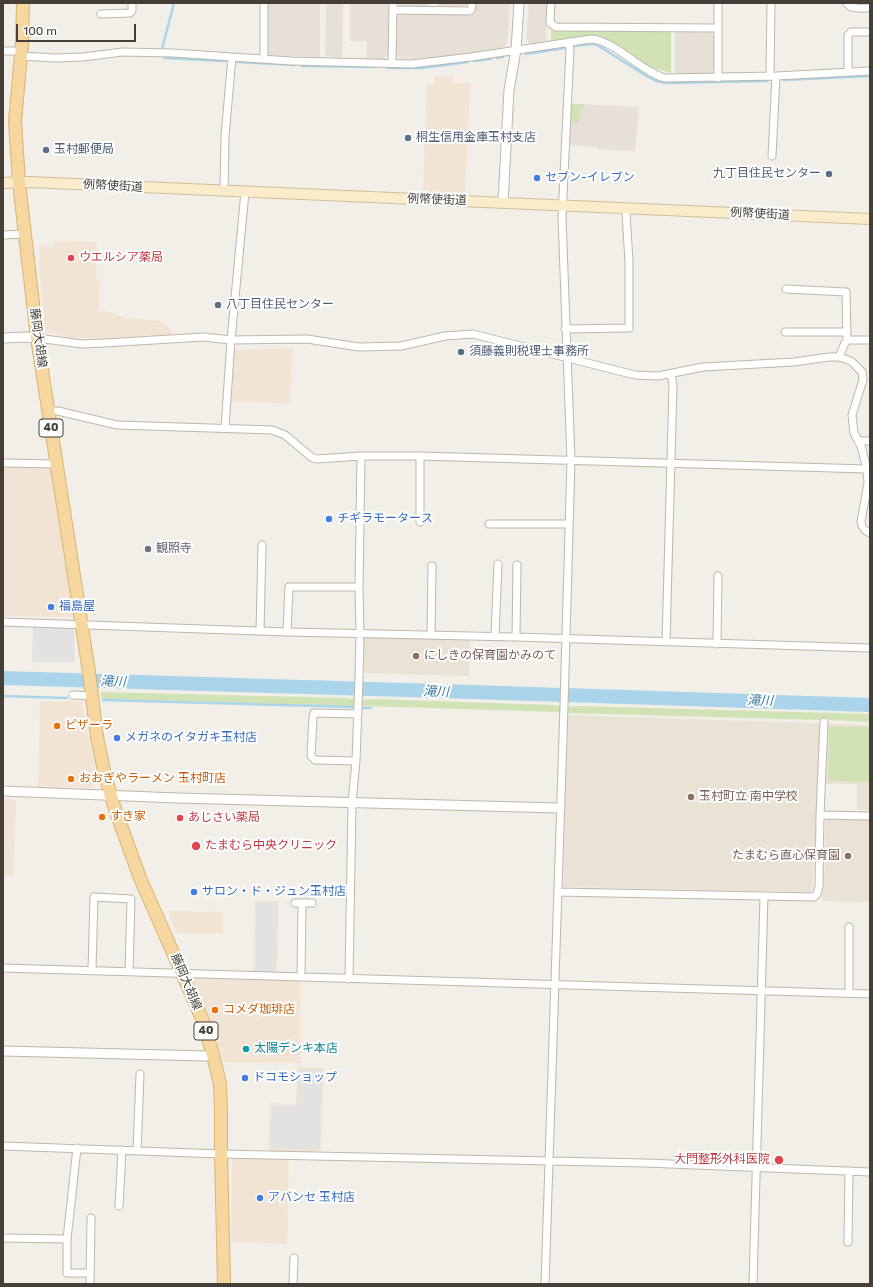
<!DOCTYPE html>
<meta charset="utf-8">
<style>
body{margin:0}
#map{position:relative;width:873px;height:1287px;overflow:hidden;background:#f2efe8;font-family:Rubik,sans-serif}
canvas{display:block}
.frame{position:absolute;inset:0;border:4px solid #453f38;pointer-events:none}
.scale{position:absolute;left:16px;top:24px;width:120px;height:18px;box-sizing:border-box;border:2px solid #453f38;border-top:0;padding-left:5px;font-size:12px;line-height:14px;white-space:nowrap;color:#453f38;-webkit-text-stroke:3px #fff;paint-order:stroke}
</style>
<div id="map">
<canvas width="873" height="1287"></canvas>
<div class="frame"></div>
<div class="scale">100 m</div>
</div>
<script>
const c = document.querySelector('canvas').getContext('2d');
c.lineJoin = 'round';
function paint(path, color) {
  c.fillStyle = color;
  c.fill(path, 'evenodd');
}
function strokePath(path, color, width, dash) {
  c.strokeStyle = color;
  c.lineWidth = width;
  c.lineCap = dash ? 'butt' : 'round';
  c.setLineDash(dash || []);
  c.stroke(path);
}
function drawText(font, color, halo, rows, align = 'center') {
  c.font = font + ' Rubik,"Noto Sans JP",sans-serif';
  c.lineWidth = 4;
  c.setLineDash([]);
  c.textBaseline = 'middle';
  c.strokeStyle = halo;
  c.fillStyle = color;
  for (const [text, x, y, turn = 0] of rows) {
    c.save();
    c.translate(x, y);
    c.rotate((+turn || 0) * Math.PI / 180);
    c.textAlign = isNaN(turn) ? turn : align;
    if (halo) c.strokeText(text, 0, 0);
    c.fillText(text, 0, 0);
    c.restore();
  }
}
paint(new Path2D(`
 M268,3H320V57L270,55L268,53Z
 M326,3H343L342,58L325,56Z
 M350,3H388V55L383,59L366,58L367,41H350Z
 M397,3H429L425,7H401Z
 M436,3H469L464,7H440Z
 M476,3H510L507,43L503,48L433,58L401,59L396,55L397,18L401,14H475Z
 M529,3H547L546,41L531,44L526,40Z
 M675,32H710L714,36V69L709,74L675,73Z
 M571,104L639,107L635,151L597,149V147L568,145Z`), '#e6e0d7');
paint(new Path2D(`
 M434,76H453V83H470L467,168L466,169L465,194L423,193L427,84L434,85Z
 M53,241L97,242L96,279L100,280L99,311H109L125,318L161,321L171,329L172,335L117,338H73L45,332L39,263L40,258L39,245H53Z
 M293,348L290,404L232,401L234,350Z
 M3,465L49,467L51,470L73,615L71,617L3,616Z
 M68,700H74V702H82L97,781L94,788L38,786L40,701L66,702Z
 M3,799L16,800L13,876H3Z
 M255,901H279L277,979L300,980L301,1063L224,1062L212,1024L191,977L253,979Z
 M170,911L223,912V934L176,933L170,917Z
 M297,1067L324,1068L321,1151H289L287,1244L231,1242L232,1158L268,1159L270,1103L296,1104Z`), '#f2e4d5');
paint(new Path2D(`
 M364,637L470,640L469,676L362,673L363,638Z
 M568,715L870,725V810H857V784H818L812,892L563,887Z
 M829,819L870,820V902L822,901L823,890L824,889L826,822Z`), '#eae2d4');
paint(new Path2D(`
 M551,30L671,32V73L650,67L602,36L593,35L551,41Z
 M571,104H585L581,109L578,123L569,121Z
 M101,692L344,698L355,699V706L106,699L101,698Z
 M374,699L553,705L561,706L560,712L361,706V700Z
 M576,706L870,714V722L828,720V718H821V720L567,713V707Z
 M829,726L870,727V782L828,781Z`), '#d1e3b5');
paint(new Path2D(`
 M33,627L74,628L75,662H32Z
 M256,902H277L276,974L255,973Z
 M298,1069H322L320,1149H270L271,1105H297Z`), '#e4e2e0');
strokePath(new Path2D(`
 M573,46L593,44L597,45L648,77L656,81L666,83L767,81
 M162,49L174,3
 M526,54L565,48
 M164,58L225,61
 M497,58L503,57
 M474,61L491,59
 M238,62L294,65
 M302,66L375,67
 M388,68H422L468,62
 M784,80L870,76
 M3,696L67,698
 M103,700L354,707
 M362,708H371`), '#aad4ea', 2.5);
strokePath(new Path2D(`
 M3,678L472,692L870,705`), '#aad4ea', 14);
const minor = new Path2D(`
 M551,3L550,23L556,27L717,28
 M847,3C850,10 863,8 870,8
 M393,10L469,11L471,10L472,3
 M101,14L130,13L132,11V3
 M3,51H21
 M21,56L55,58L83,57L122,52L173,53L291,61L412,64L471,57L591,39C614,40 640,71 665,78L776,76L870,71
 M264,59V3
 M392,63L393,3
 M848,72V35L851,32H870
 M770,76L771,3
 M718,78V3
 M772,156L776,76
 M224,191L225,136L232,57
 M3,235L24,234
 M786,289L846,292L847,340
 M565,329L629,328V262L626,213L628,208
 M785,332H847
 M37,338L82,344L105,343L203,337L231,340L307,339L359,347L401,346L445,336L473,334L635,375L658,376L703,367L794,362L829,357H839L851,361L862,372L863,380L852,415L854,433L861,446L867,469L868,483L861,522C862,528 864,531 870,533
 M839,357L845,343L847,340H870
 M48,411H58L117,425L272,430L285,435L310,456L313,458L317,459L361,456H420L867,469
 M225,428L231,340L245,192
 M858,441H870
 M420,456V522
 M3,463L56,464
 M489,524H568
 M3,622L287,632L516,637L870,648
 M260,631L262,545
 M287,632L289,587H359
 M431,635L432,566
 M495,636L498,564
 M516,637L517,565
 M666,642L673,385L671,374
 M717,644L718,576
 M73,695L92,696
 M356,761L315,760L311,756L313,717L314,713L358,714
 M820,815L870,816
 M558,892L814,897L817,894L819,887L820,815L824,722
 M295,903H312
 M849,927V993
 M3,968L870,994
 M92,970L94,897L131,899L129,971
 M301,977L302,903
 M349,979L352,803L356,761L359,679L360,633L359,587L361,456
 M3,1146L221,1154L645,1163L870,1172
 M137,1151L140,1074
 M119,1206L122,1150
 M3,1238L67,1239V1273H90
 M67,1239L77,1148
 M848,1242L849,1171
 M90,1284L91,1218
 M293,1284L294,1258
 M545,1284L564,706L571,460L562,217L570,50L569,42
 M753,1284L764,896`);
const tertiary = new Path2D(`
 M503,203L509,90L516,50L519,3
 M3,338L25,337L37,338
 M3,791L177,798L560,808
 M3,1051L206,1056L213,1055`);
const secondary = new Path2D(`
 M3,183L29,182L870,219`);
const primary = new Path2D(`
 M23,3L22,44L15,121L19,183L37,338L89,672L97,737L105,776L115,809L140,878L203,1021L213,1055L220,1084L221,1112V1154L224,1284`);
strokePath(minor, '#bdb6ac', 9);
strokePath(tertiary, '#bdb6ac', 11);
strokePath(secondary, '#cebe9c', 12);
strokePath(primary, '#d9b370', 14);
strokePath(minor, '#fff', 7);
strokePath(tertiary, '#fff', 9);
strokePath(secondary, '#faeccb', 10);
strokePath(primary, '#f5d79f', 12);
for (const [x, y, r, color] of [
 [408,138,4,"#5c6f8a"],
 [46,150,4,"#5c6f8a"],
 [829,174,4,"#5c6f8a"],
 [537,178,4,"#3f7fe0"],
 [71,258,4,"#e0444e"],
 [218,305,4,"#5c6f8a"],
 [461,352,4,"#5c6f8a"],
 [329,519,4,"#3f7fe0"],
 [148,549,4,"#6b7280"],
 [51,607,4,"#3f7fe0"],
 [416,656,4,"#8d6e63"],
 [57,726,4,"#e8710a"],
 [117,738,4,"#3f7fe0"],
 [71,779,4,"#e8710a"],
 [691,797,4,"#8d6e63"],
 [102,817,4,"#e8710a"],
 [180,818,4,"#e0444e"],
 [196,846,5,"#e0444e"],
 [848,856,4,"#8d6e63"],
 [194,892,4,"#3f7fe0"],
 [215,1010,4,"#e8710a"],
 [246,1049,4,"#0f9aa8"],
 [245,1078,4,"#3f7fe0"],
 [779,1160,5,"#e0444e"],
 [260,1198,4,"#3f7fe0"]
]) {
  const dot = new Path2D();
  dot.arc(x, y, r, 0, 2 * Math.PI);
  c.fillStyle = color;
  c.fill(dot);
  strokePath(dot, '#fff', 1.5);
}
for (const [x, y, w] of [
 [51,428,24],
 [206,1031,24]
]) {
  const box = new Path2D();
  box.roundRect(x - w / 2, y - 9, w, 18, 3);
  c.fillStyle = '#fff';
  c.fill(box);
  strokePath(box, '#453f38', 1);
}
drawText('bold 11px', '#453f38', null, [
 ["40",51,428],
 ["40",206,1031]
]);
drawText('12px', '#4e5e75', '#fff', [
 ["桐生信用金庫玉村支店",416,138],
 ["玉村郵便局",54,150],
 ["九丁目住民センター",821,174,"right"],
 ["八丁目住民センター",226,305],
 ["須藤義則税理士事務所",469,352]
], 'left');
drawText('12px', '#366cbe', '#fff', [
 ["セブン-イレブン",545,178],
 ["チギラモータース",337,519],
 ["福島屋",59,607],
 ["メガネのイタガキ玉村店",125,738],
 ["サロン・ド・ジュン玉村店",202,892],
 ["ドコモショップ",253,1078],
 ["アバンセ 玉村店",268,1198]
], 'left');
drawText('12px', '#453f38', '#fff', [
 ["例幣使街道",113,186,3],
 ["例幣使街道",437,200,2],
 ["例幣使街道",760,214,3],
 ["藤岡大胡線",38,338,82],
 ["藤岡大胡線",186,982,67]
]);
drawText('12px', '#be3a42', '#fff', [
 ["ウエルシア薬局",79,258],
 ["あじさい薬局",188,818],
 ["たまむら中央クリニック",205,846],
 ["大門整形外科医院",770,1160,"right"]
], 'left');
drawText('12px', '#5b616d', '#fff', [
 ["観照寺",156,549]
], 'left');
drawText('12px', '#785e54', '#fff', [
 ["にしきの保育園かみのて",424,656],
 ["玉村町立 南中学校",699,797],
 ["たまむら直心保育園",840,856,"right"]
], 'left');
drawText('12px', '#c56008', '#fff', [
 ["ピザーラ",65,726],
 ["おおぎやラーメン 玉村町店",79,779],
 ["すき家",110,817],
 ["コメダ珈琲店",223,1010]
], 'left');
drawText('12px', '#0d838f', '#fff', [
 ["太陽デンキ本店",254,1049]
], 'left');
drawText('italic 13px', '#387aa0', '#fff', [
 ["滝川",113,682,2],
 ["滝川",436,692,2],
 ["滝川",760,701,2]
]);
</script>
